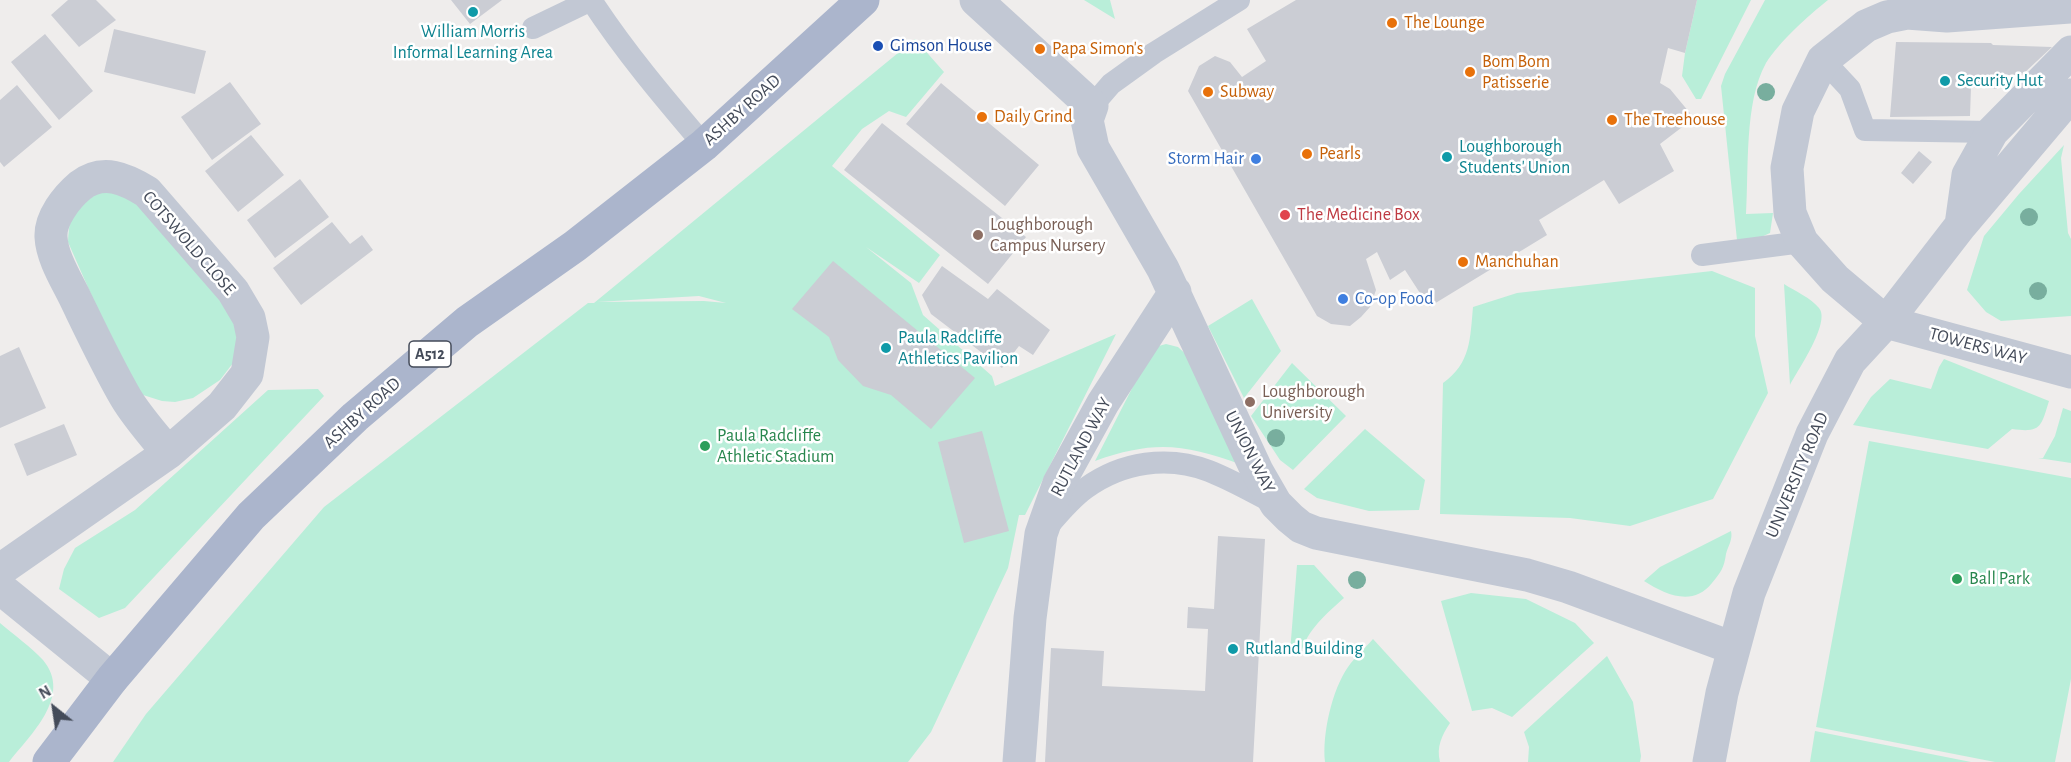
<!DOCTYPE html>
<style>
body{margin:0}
#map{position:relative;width:2071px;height:762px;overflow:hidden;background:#efedec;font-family:"Alegreya Sans",sans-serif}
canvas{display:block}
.north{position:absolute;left:24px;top:678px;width:60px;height:60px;-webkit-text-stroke:4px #fff;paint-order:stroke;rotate:330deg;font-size:16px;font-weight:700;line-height:24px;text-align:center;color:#444b59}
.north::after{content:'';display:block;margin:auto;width:21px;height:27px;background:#444b59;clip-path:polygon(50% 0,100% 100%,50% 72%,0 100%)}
</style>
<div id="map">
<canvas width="2071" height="762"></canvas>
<div class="north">N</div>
</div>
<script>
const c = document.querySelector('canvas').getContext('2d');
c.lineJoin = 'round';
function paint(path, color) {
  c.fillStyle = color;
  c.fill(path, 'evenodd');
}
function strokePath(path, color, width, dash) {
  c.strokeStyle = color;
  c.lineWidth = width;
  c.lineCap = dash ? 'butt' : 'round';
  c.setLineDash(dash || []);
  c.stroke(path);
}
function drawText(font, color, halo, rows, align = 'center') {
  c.font = font + ' "Alegreya Sans",sans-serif';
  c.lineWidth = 5;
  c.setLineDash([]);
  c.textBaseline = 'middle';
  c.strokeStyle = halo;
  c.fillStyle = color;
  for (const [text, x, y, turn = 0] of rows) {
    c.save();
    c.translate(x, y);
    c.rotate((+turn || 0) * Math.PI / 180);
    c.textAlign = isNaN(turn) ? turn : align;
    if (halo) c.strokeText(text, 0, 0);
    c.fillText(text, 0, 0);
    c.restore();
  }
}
paint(new Path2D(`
 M1084,0H1110L1115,19Z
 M1697,0H1751L1701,99H1696L1682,76L1685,53Z
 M1765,0H1828C1809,15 1779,42 1766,63C1744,102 1749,170 1746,214L1773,213L1770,233L1748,243L1737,240L1721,86L1725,74Z
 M915,39L944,72L906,117L889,111L862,129L832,166L940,255L919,283L866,247L911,283L923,315L992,376L995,386L1116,334L1025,515H1019L1008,568L931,732L908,762H113L146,714L324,507L588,303H594ZM699,296L726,303L704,301L597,302Z
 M2064,145L2061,158L2068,233L2071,239V316L2001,321L1986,312L1967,290L1984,236L2019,194Z
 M101,191L134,197L230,307L239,340L233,363L220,380L193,398L175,402L162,401L143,395L131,385L68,242C70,207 74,210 101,191Z
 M1712,271L1755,288V336L1768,393L1713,499L1630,526L1570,518L1440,514L1443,383C1471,363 1470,339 1473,307L1517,293Z
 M1784,284C1795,291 1811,298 1819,308C1831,322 1798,370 1790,385Z
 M1252,299L1281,351L1244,398L1208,326Z
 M1166,344L1178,347L1190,358L1242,465C1185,444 1154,440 1095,461L1148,357L1155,347Z
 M1944,359L2049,401C2041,427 2041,433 2012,429L1988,449L1853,425L1871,397L1890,379L1931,389L1939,367Z
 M1292,363L1346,416L1293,470L1280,460L1251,416Z
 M318,389L324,396L125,608L99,618L59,589L64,569L75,548L135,510L268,390Z
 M2063,408L2071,411V463L2038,458H2043L2055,436Z
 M1365,429L1425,480L1419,510L1369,511L1317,498L1304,489Z
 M1869,441L2071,478V679L2055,762H1995L1816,727Z
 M1731,531C1733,540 1728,546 1726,554C1724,568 1721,572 1712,583C1693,607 1666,595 1644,581L1660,567Z
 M1297,565H1314L1344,598C1327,613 1307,630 1301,653L1290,652Z
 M1471,593L1526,599L1575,623L1594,643L1512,717L1492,708L1472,711L1441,601Z
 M0,623C14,635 31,647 43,660C73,696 30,735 9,762H0Z
 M1373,639L1450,723C1442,735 1436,747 1440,762H1325C1322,734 1332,690 1348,667C1355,657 1365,648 1373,639Z
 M1607,656L1633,702L1641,756L1640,762H1528L1529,747L1524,732Z
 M1815,731L1971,762H1810Z`), '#b9eed9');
paint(new Path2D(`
 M68,0H96L116,20L79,47L51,15Z
 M451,0H502L470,24Z
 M1296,0H1697L1685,53L1668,48L1660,83L1670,89L1694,118L1660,144L1674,171L1619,204L1604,180L1539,220L1547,235L1429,307L1405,270L1390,280L1377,252L1366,259L1376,290L1370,307L1361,317L1350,326L1331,324L1317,316L1188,91L1199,66L1215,56L1230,62L1242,77L1266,61L1247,29Z
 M114,29L206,51L195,94L104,72Z
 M45,34L93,91L59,120L11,62Z
 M1896,42L1991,43L1993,45L2052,47L2022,75H1998L1997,89L1971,87L1970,116L1890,117Z
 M230,82L261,124L212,160L181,117Z
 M941,83L1039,165L1005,206L906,124Z
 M17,85L52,127L4,167L0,162V100Z
 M882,123L1026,237L988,284L844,170Z
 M251,135L284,175L238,212L205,171Z
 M1919,151L1932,162L1913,184L1901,173Z
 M300,179L329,217L275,258L247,220Z
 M332,222L350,244L362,235L373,250L301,305L273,268Z
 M833,261L975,378L931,429L891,395L863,386L838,360L829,337L792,309Z
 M942,266L988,299L997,289L1050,330L1033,355L1019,346L1002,368L931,314L922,295Z
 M19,347L46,408L0,428V356Z
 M64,424L77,455L27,476L14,444Z
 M982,431L1009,531L964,543L938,442Z
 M1218,536L1265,539L1253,762H1045L1051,648L1104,651L1102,686L1205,691L1208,629L1187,628L1188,607L1214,609Z`), '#cbcdd4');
strokePath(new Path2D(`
 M591,0C625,52 664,98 704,145
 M533,28L591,0
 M1823,60L1850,89L1865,130L1992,132
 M1092,106L1111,84L1154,53L1239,0
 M1702,255L1802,242
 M1050,524C1061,511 1072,498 1086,488C1122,462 1168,455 1209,471C1232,480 1254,493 1276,504`), '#c2c8d4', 22);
strokePath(new Path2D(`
 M976,0L1046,64`), '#c2c8d4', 33);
strokePath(new Path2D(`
 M2071,7L1947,16L1907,13L1887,17L1866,26L1823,60L1798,111L1787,168L1790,213L1802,242L1835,279L1886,322L2071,372
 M1046,64L1092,106L1087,120L1093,148L1163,269L1257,471L1276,504L1290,518L1301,527L1316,533L1527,575L1568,587L1733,648
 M1961,225L1968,175L1992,132L2071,52
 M0,570L168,453L222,406L247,374L253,337L249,318L233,291L147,192C126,179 103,168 80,186C67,197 50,218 51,237C52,258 67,281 76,300C92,333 108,367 126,398C138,418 154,435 168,453
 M0,588L112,679
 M1019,762L1030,618L1041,534L1059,483L1103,403L1175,292
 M1709,762L1722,693L1749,593L1812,434L1850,361L1886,322L1961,225L2071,95`), '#c2c8d4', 33);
strokePath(new Path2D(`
 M49,762L112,679L251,516L355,417L467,322L575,246L704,145L863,0`), '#abb5cc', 33);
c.fillStyle = '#78ae9e';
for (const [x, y] of [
 [1766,92],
 [2029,217],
 [2038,291],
 [1276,438],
 [1357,580]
]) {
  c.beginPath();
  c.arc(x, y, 9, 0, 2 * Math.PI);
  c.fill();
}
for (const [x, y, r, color] of [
 [473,12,6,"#0f9aa8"],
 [1392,23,6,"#e8710a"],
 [878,46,6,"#1a4fb4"],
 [1040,49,6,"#e8710a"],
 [1470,72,6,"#e8710a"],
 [1945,81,6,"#0f9aa8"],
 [1208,92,6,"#e8710a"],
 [982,117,6,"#e8710a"],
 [1612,120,6,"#e8710a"],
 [1307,154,6,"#e8710a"],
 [1447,157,6,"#0f9aa8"],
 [1256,159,6,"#3f7fe0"],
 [1285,215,6,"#e0444e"],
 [978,235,6,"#8d6e63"],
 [1463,262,6,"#e8710a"],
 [1343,299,6,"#3f7fe0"],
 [886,348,6,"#0f9aa8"],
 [1250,402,6,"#8d6e63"],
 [705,446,6,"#2e9e5b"],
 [1957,579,6,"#2e9e5b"],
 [1233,649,6,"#0f9aa8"]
]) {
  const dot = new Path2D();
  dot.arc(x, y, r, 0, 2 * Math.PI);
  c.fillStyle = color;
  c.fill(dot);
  strokePath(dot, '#fff', 2);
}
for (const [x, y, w] of [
 [430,354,42]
]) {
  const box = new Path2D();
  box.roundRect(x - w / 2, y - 13, w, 26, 4.5);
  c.fillStyle = '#fff';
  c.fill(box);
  strokePath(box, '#444b59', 1.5);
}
drawText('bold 16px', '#444b59', null, [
 ["A512",430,354]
]);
drawText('18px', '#c56008', '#fff', [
 ["The Lounge",1404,23],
 ["Papa Simon's",1052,49],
 ["Bom Bom",1482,62],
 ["Patisserie",1482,83],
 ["Subway",1220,92],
 ["Daily Grind",994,117],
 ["The Treehouse",1624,120],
 ["Pearls",1319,154],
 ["Manchuhan",1475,262]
], 'left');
drawText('18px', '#0d838f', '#fff', [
 ["William Morris",473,32,"center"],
 ["Informal Learning Area",473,53,"center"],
 ["Security Hut",1957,81],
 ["Loughborough",1459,147],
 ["Students' Union",1459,168],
 ["Paula Radcliffe",898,338],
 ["Athletics Pavilion",898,359],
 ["Rutland Building",1245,649]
], 'left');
drawText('18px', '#164399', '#fff', [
 ["Gimson House",890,46]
], 'left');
drawText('18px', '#444b59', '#fff', [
 ["ASHBY ROAD",742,110,-42],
 ["COTSWOLD CLOSE",189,243,49],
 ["TOWERS WAY",1978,346,15],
 ["ASHBY ROAD",362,413,-42],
 ["RUTLAND WAY",1081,447,-62],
 ["UNION WAY",1250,452,63],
 ["UNIVERSITY ROAD",1797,475,-67]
]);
drawText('18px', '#366cbe', '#fff', [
 ["Storm Hair",1244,159],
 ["Co-op Food",1355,299,"left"]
], 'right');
drawText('18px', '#be3a42', '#fff', [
 ["The Medicine Box",1297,215]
], 'left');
drawText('18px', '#785e54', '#fff', [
 ["Loughborough",990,225],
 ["Campus Nursery",990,246],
 ["Loughborough",1262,392],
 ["University",1262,413]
], 'left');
drawText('18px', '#27864d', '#fff', [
 ["Paula Radcliffe",717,436],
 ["Athletic Stadium",717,457],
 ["Ball Park",1969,579]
], 'left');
</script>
